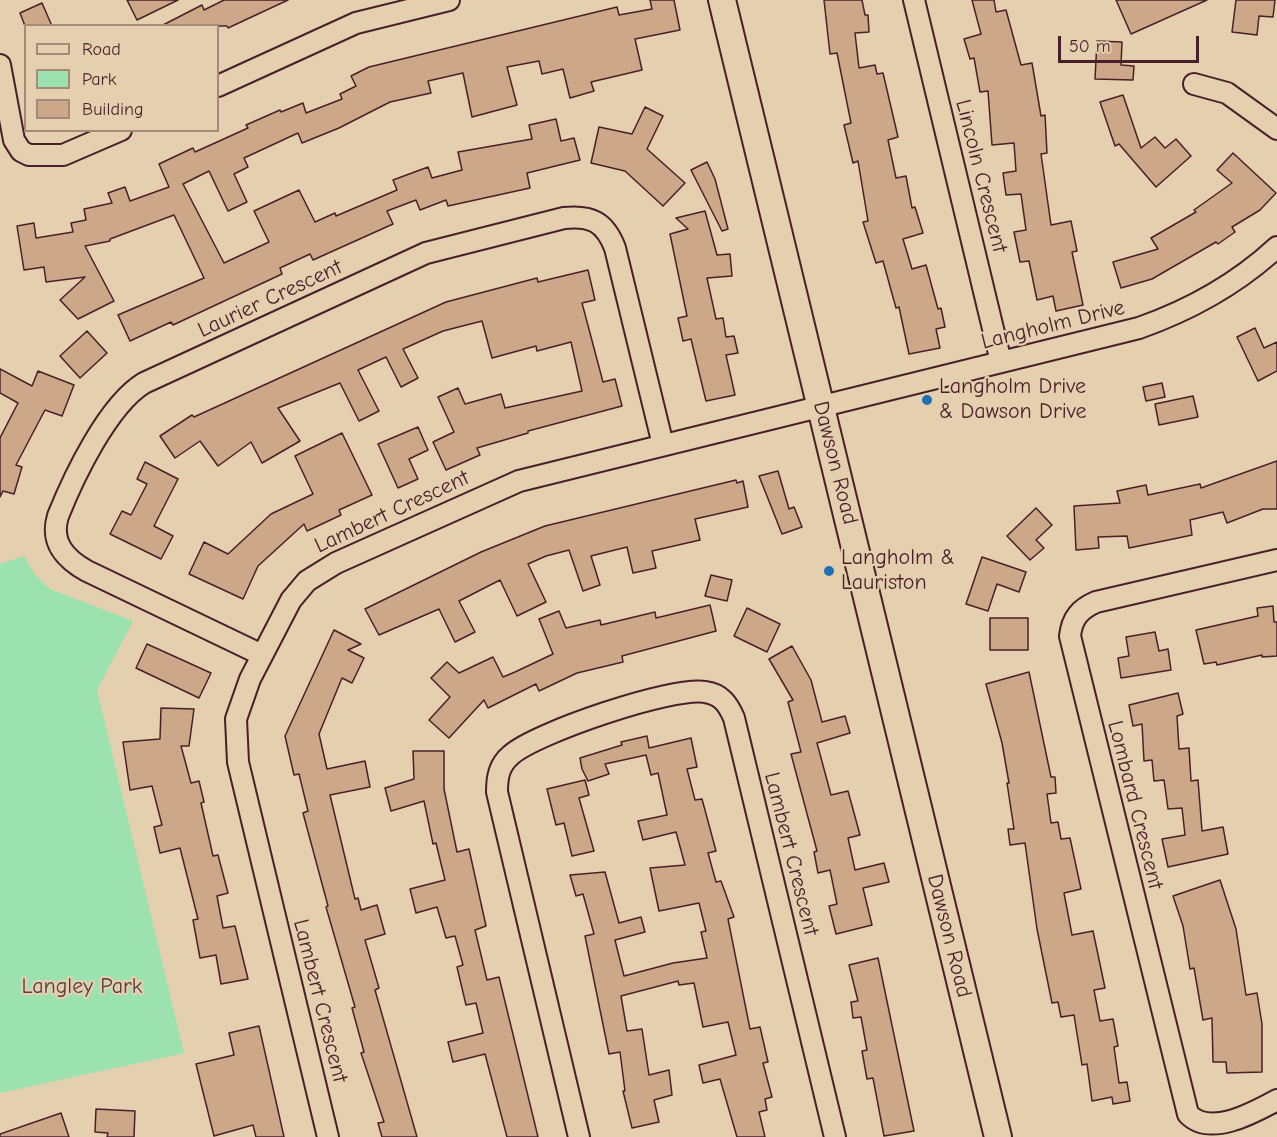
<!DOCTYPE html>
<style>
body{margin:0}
#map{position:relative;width:1277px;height:1137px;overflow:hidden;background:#e4cfae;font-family:"Comic Neue",sans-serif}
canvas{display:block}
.legend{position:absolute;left:24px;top:24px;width:195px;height:108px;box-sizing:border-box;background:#e4cfae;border:2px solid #a6897a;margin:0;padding:8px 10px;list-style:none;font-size:18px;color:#4a1f2b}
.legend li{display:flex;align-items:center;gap:12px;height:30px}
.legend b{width:30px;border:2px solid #a6897a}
.scale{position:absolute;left:1058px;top:36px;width:141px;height:27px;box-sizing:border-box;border:3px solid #4a1f2b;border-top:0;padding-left:8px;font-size:18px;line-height:21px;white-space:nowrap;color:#4a1f2b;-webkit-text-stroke:4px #e4cfae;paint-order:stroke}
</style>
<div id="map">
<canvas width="1277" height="1137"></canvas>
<ul class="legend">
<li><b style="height:8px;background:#e4cfae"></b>Road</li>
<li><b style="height:16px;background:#9ce2af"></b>Park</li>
<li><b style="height:16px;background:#cca888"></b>Building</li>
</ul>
<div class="scale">50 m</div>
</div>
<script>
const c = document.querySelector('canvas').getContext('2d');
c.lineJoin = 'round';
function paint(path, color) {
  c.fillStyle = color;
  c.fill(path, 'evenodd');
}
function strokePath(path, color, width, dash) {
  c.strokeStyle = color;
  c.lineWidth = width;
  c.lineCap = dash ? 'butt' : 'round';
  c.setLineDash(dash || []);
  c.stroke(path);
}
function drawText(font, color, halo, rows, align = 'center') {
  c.font = font + ' "Comic Neue",sans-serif';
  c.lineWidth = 4.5;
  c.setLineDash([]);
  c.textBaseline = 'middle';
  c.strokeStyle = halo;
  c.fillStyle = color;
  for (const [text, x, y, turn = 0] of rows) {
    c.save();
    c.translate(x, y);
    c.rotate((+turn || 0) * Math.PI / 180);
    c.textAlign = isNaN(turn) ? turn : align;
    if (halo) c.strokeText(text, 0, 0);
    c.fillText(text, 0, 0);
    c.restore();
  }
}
paint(new Path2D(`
 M24,556L35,575L50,589L133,621L97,690L184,1053L0,1093V564Z`), '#9ce2af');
const building = new Path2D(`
 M127,0H178L137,20Z
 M224,0H288L228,28L227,26H161L202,5L204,10Z
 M650,0H674L680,30L635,39L642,70L591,82L594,91L570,98L563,69L542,74L539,61L507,67L517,105L472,117L463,73L428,81L431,93L390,102L339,128L302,143L298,133L244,158L248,167L234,174L247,202L228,211L209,171L183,184L224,263L269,242L254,211L299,190L315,222L335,213L336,216L397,190L393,180L428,167L432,178L462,170L458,152L532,139L529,125L556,119L561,141L574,138L580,160L527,173L530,188L448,206L446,200L420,210L416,200L387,211L393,224L313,260L310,254L280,268L282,274L173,325L171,322L130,341L118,315L204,278L174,215L110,239V241L85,246L114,301L78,319L60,300L85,277L46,282L44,267L24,270L17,226L34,223L36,238L73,232L71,223L86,220L84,209L112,203L108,193L125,187L130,201L169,187L159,164L193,148L195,152L248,128L246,125L280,110L281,112L303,103L306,113L342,99L340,94L356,86L351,76L369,67L617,7L619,15L652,9Z
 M824,0H862L865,15H868L869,32L855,33L859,68L875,65L877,74L883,73L898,137L888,140L896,178L906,176L912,208L915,207L923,233L903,239L912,269L926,265L938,309L941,308L945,327L936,329L940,348L909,354L899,307L896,308L883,261L876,263L863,222L868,221L858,161L853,163L844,125L851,123L837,53L830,54Z
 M972,0H994L996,12L1006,10L1021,65L1032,63L1041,116L1045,115L1047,153L1041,154L1051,225L1071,221L1077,251L1072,252L1083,305L1056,311L1053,296L1037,300L1029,261L1020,262L1014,232L1026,230L1021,194L1006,195L1003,173L1016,171L1014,143L992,145L988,91L980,92L974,58L970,59L964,39L981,34Z
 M1116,0H1207L1131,34Z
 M1236,0H1275L1273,17L1259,16L1257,35L1232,32Z
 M42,3L52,26H25L20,13Z
 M1097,41L1122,42L1121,65L1134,66L1133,80L1095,79Z
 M1123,95L1141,148L1155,137L1165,148L1176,139L1191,156L1156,187L1119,144L1115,146L1100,102Z
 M645,107L663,116L647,149L685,183L663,206L625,171L591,163L599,127L632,134Z
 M1233,153L1276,193L1260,210L1232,227L1235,232L1218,244L1216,242L1152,279L1121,288L1113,262L1158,249L1151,238L1196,212L1194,210L1232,183L1217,170Z
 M707,162L715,179L728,229L722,231L691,170Z
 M705,211L717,255L730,254L732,276L707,278L716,319L723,318L726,337L734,336L738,353L726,355L735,395L706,401L691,339L683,341L678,318L687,316L670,234L688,229L676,218Z
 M588,270L595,300L582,303L603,382L615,379L622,406L528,431V433L477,448L480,455L446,470L433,442L454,432L438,397L458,388L465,404L501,394L505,408L582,391L571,342L537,351L536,346L492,358L482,321L443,331L403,349L418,378L401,387L386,357L358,370L379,411L359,421L340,383L278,408L300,441L262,463L251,442L218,466L200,441L175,458L160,436L192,415L194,417L446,302L537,278L538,282Z
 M1255,328L1264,348L1277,342V371L1258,381L1237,337Z
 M87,331L107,353L80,378L60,356Z
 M0,369L32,386L38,371L74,385L62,416L45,410L16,465L22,467L14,494L3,491L0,497V438L18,403L0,393Z
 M1162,383L1165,397L1146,401L1143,387Z
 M1193,396L1198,417L1159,425L1155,404Z
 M418,427L428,450L409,459L418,479L398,488L378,444Z
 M342,433L372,495L339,510L341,515L307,531L304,524L258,566L243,599L189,574L204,542L228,554L271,514L313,494L295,456Z
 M1277,461V509H1263L1227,523L1223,512L1190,520L1192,535L1178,538L1129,548L1127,536L1098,537L1099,548L1076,550L1074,506L1120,503L1117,491L1146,485L1148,495L1200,484L1201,488Z
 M145,462L178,479L154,526L173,536L161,559L110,534L122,511L131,515L147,484L137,479Z
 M778,471L789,509L794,507L802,527L782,534L759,476Z
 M736,480L737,483L743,481L748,507L695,519L700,540L652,551L656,568L633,573L627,547L591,556L600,585L583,591L569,550L546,556L528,564L546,602L517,616L500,580L459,601L475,632L455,642L439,609L379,635L365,609L481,552L545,526Z
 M1036,508L1052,525L1036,540L1044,548L1030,560L1007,536Z
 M982,557L1026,572L1019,592L997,584L988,611L966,604Z
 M711,575L732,580L727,601L705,596Z
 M710,605L716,631L622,656L623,662L577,673L539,691L536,684L488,708L484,700L449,738L429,720L450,697L431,678L447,662L459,673L493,657L503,677L515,672L553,654L539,619L559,611L566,628L600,620L601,625L655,612L656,618Z
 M1273,606L1274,622H1277V656L1262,657V655L1217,665L1216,662L1204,664L1196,630L1258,616L1257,608Z
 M747,608L780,624L767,652L734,636Z
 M990,618H1028V650H990Z
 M334,630L361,644L348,650L364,658L352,683L342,678L319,734L327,769L365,761L370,787L330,795L355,899L358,898L361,910L377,905L385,934L365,940L379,988L375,990L417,1137H382L378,1123L384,1122L361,1053L364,1052L352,1008L355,1007L326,907L328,906L303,813L308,811L299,774L294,775L285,736Z
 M1155,632L1159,651L1168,649L1171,670L1121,678L1118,658L1129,656L1126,637Z
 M147,644L211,673L199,698L136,668Z
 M792,646L811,680L822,722L845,716L850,733L817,743L831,795L848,791L860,835L848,838L855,870L884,863L889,882L863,888L872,925L836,934L829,906L837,904L830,870L818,873L814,852L817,851L791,754L801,752L788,702L793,700L769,659Z
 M1029,672L1051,777H1055L1056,793L1047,794L1051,823L1058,822L1061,839L1070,838L1081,889L1064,893L1072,935L1093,931L1105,988L1094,990L1100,1021L1113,1019L1118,1046L1114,1047L1119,1083L1127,1082L1130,1101L1113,1104L1112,1097L1092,1101L1087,1064L1082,1065L1074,1015L1061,1017L1058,1002L1052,1003L1037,929L1025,843L1010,845L1008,829H1014L1007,783H1009L1002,743L986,684Z
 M1178,693L1183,714L1177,716L1179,749L1189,748L1191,781L1198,780L1202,831L1223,827L1228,854L1168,867L1162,839L1185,835L1182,808L1168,809L1164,780L1154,781L1152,760L1144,761L1142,724L1133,726L1129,705Z
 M161,708L194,709L189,746H181L191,783L199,781L204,802L201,803L213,856L218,855L228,893L217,896L223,928L235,926L248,979L221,984L216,955L200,958L193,920L198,919L180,848L160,853L154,827L162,825L152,786L130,790L123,742L160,739Z
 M647,736L649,748L691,738L697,767L687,769L695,800L702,799L716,851L708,853L716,882L721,881L734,917L728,919L750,1029L760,1027L768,1062L763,1063L772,1097L765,1099L767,1110L759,1112L765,1137H737L720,1079L703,1083L699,1065L736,1055L728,1022L703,1027L694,983L679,985L678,981L621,996L627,1031L642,1029L649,1075L669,1070L672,1095L654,1100L659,1122L632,1128L623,1091H625L620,1052L609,1054L585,936L594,934L583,894L576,896L570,875L605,872L619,923L641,917L645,932L615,940L624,976L673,963L707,958L701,932L706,931L699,903L659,911L650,868L685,865L676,832L643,840L638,821L667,815L658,773L651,775L646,755L605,764L609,774L588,781L582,769L580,758L622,745L621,742Z
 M413,751H444V789L457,852L469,849L486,926L475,930L487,980L499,977L538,1137H507L485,1054L453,1062L448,1042L483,1033L476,1003L466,1005L457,967L463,965L455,936L446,938L437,907L416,913L410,889L445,880L436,843L433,844L424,801L391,811L385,788L414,779Z
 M585,780L589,795L579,798L594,851L572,856L564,823L556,825L547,789Z
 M1220,880L1236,929L1246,995L1257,993L1262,1024V1072L1227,1073L1226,1062H1213L1212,1018L1203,1020L1194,968L1190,969L1183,926L1173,896Z
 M878,958L914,1131L884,1136L873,1078L867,1079L862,1051L867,1050L861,1017L853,1018L851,1002L858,1001L849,965Z
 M259,1026L284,1137H256L253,1125L214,1136L196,1064L234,1055L229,1033Z
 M96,1109L135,1111L134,1137H107L108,1133L95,1132Z
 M61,1113L69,1137H0V1134Z`);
paint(building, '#cca888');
strokePath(building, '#4a1f2b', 1.5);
const minor = new Path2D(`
 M914,0L1001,362
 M0,65L14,140L21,151L29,155H63L121,130
 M1194,84L1227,93L1277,129
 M218,86L356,23L449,0
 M1277,560L1096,602C1080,609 1072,618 1070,636L1188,1114C1210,1137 1253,1113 1277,1100
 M262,655L87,571C65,559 50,542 58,516C74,476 108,405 144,383L426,253L564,218C591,215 605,222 615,248L663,445
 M328,1137L238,762L236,719L250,679L291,600L307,581L336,563L519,481L1139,328C1190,310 1237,284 1277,247
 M579,1137L497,792C497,777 499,765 511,755C535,733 673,686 705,692C721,694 728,704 734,718L835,1137`);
const major = new Path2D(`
 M722,0L998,1137`);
strokePath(minor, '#4a1f2b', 24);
strokePath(major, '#4a1f2b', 30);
strokePath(minor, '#e4cfae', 20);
strokePath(major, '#e4cfae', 26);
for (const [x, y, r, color] of [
 [927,400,6,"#1f6fb2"],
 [829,571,6,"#1f6fb2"]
]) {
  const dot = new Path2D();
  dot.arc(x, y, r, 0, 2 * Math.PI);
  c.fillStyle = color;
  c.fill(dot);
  strokePath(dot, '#e4cfae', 2);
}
drawText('22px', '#4a1f2b', '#e4cfae', [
 ["Lincoln Crescent",981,176,76],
 ["Laurier Crescent",270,299,-25],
 ["Langholm Drive",1053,325,-14],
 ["Dawson Road",835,463,76],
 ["Lambert Crescent",392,512,-25],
 ["Lombard Crescent",1135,805,76],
 ["Lambert Crescent",791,854,76],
 ["Dawson Road",949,936,76],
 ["Lambert Crescent",320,1001,76]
]);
drawText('22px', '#4a1f2b', '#e4cfae', [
 ["Langholm Drive",939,387],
 ["& Dawson Drive",939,412],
 ["Langholm &",841,558],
 ["Lauriston",841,583]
], 'left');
drawText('22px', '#563c3f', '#e4cfae', [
 ["Langley Park",82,987]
]);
</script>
